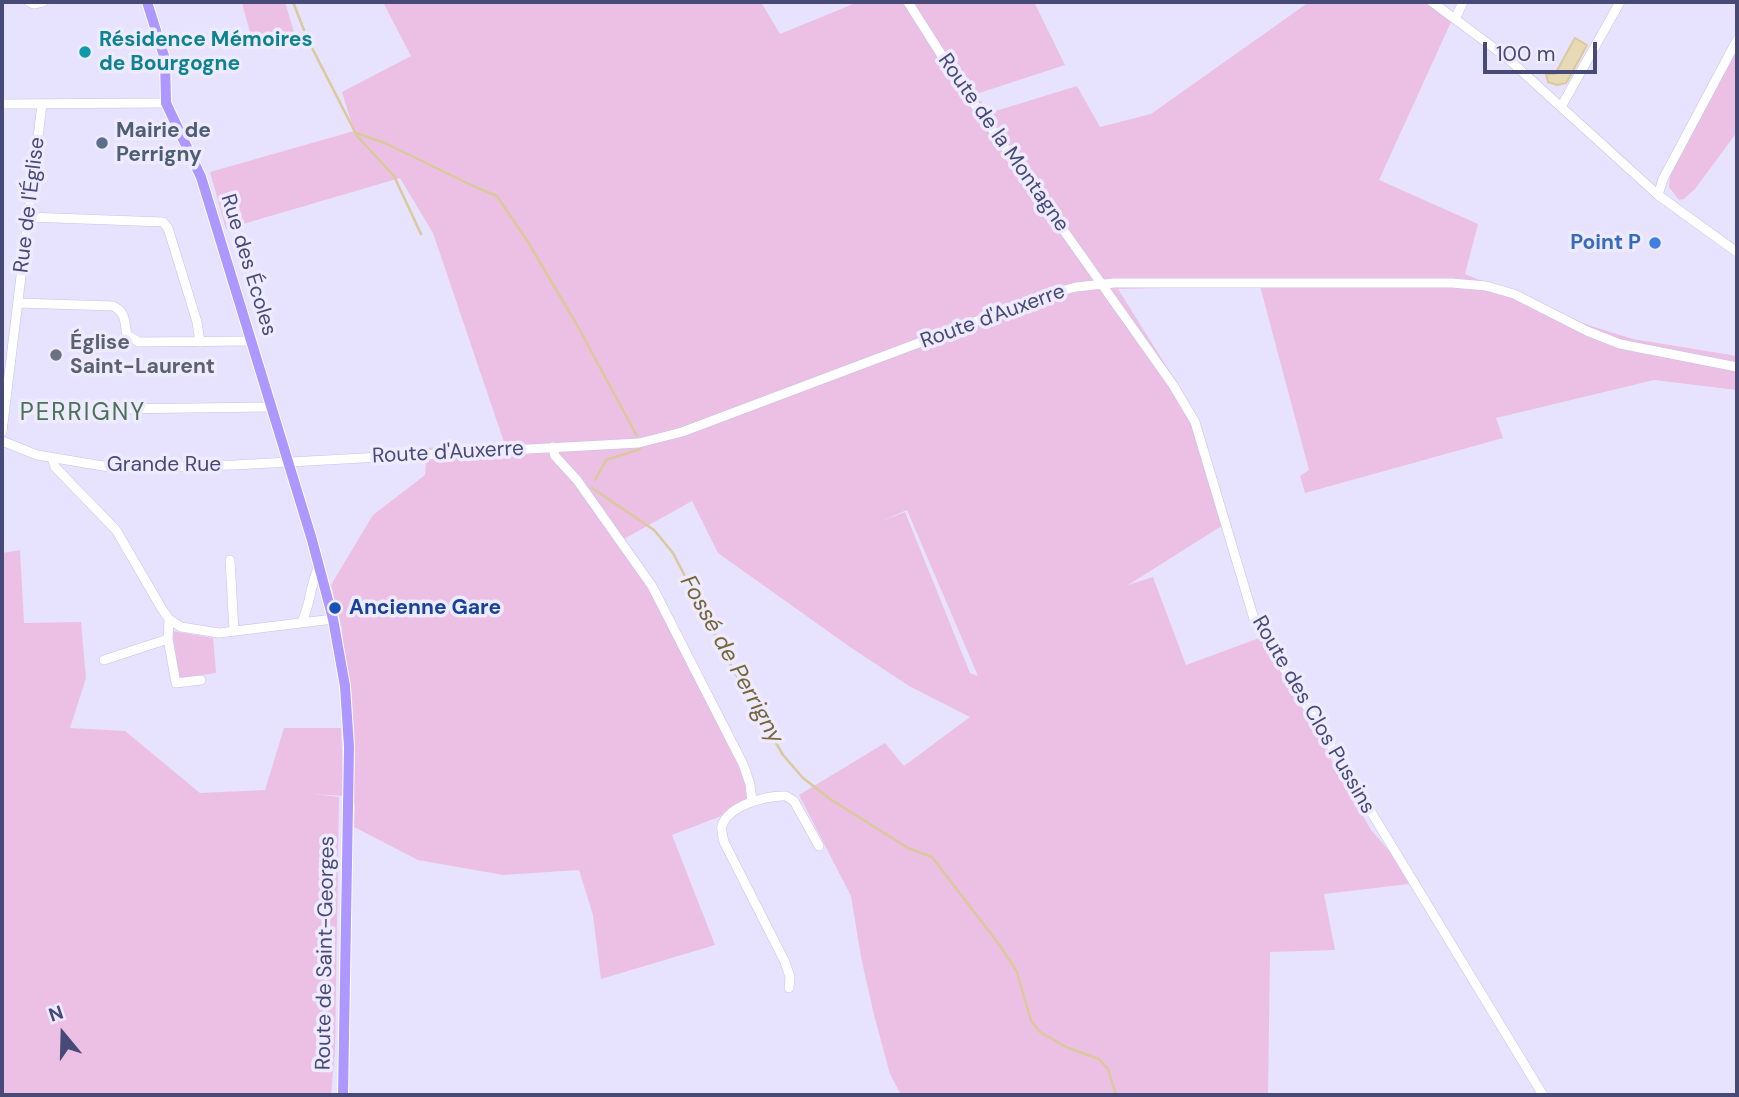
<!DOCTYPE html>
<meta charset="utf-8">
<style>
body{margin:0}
#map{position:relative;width:1739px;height:1097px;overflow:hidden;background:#e7e2fd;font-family:"DM Sans",sans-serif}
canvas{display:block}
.frame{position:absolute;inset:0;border:4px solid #474a77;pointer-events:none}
.north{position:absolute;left:28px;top:999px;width:70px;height:70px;-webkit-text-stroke:5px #eeeaff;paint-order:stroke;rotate:341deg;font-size:19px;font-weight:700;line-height:28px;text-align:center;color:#474a77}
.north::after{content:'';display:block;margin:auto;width:24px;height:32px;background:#474a77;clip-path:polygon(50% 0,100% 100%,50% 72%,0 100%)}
.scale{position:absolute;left:1483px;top:42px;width:114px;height:32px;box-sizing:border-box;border:4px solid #474a77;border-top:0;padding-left:9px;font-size:21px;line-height:24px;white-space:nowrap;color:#474a77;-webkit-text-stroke:5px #eeeaff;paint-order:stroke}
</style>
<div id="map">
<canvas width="1739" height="1097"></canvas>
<div class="frame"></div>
<div class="north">N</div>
<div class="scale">100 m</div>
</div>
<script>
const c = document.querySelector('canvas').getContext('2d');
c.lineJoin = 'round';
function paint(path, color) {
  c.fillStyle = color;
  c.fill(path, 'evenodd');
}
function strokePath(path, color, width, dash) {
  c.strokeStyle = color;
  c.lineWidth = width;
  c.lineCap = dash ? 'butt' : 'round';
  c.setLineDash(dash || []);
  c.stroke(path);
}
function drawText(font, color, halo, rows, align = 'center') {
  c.font = font + ' "DM Sans",sans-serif';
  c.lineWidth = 7;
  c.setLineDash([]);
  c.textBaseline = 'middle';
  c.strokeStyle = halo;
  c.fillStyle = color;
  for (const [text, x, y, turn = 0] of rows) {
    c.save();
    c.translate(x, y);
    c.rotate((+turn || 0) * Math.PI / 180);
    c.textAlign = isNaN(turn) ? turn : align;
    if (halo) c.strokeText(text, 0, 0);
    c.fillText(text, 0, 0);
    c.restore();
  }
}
paint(new Path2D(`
 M246,2H285L294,32L253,43L242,3Z
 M383,2H761L780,34L858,2H1034L1065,65L976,94L989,113L1077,86L1100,127L1151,114L1309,2H1425L1451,22L1379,180L1478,224L1465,274L1588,325L1633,339L1737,356V390L1654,380L1496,418L1503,438L1305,493L1300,476L1309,470L1260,286L1118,289L1185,396L1228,522L1128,585L1153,577L1186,665L1262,637L1371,830L1417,883L1324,894L1335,950L1270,952L1268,1095H901L890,1074L874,1015L861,957L851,896L799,795L885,743L904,766L970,717L909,686L850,647L718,553L692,501L624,539L746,768L747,806L672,835L715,945L601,979L593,915L579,870L503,875L418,860L354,827L355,806L353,800L342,628L331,585L373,515L425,475L427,448L504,442L433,233L400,178L226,229L210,172L354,131L342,92L411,56ZM907,510L978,676L970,673L905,512L879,522Z
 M1737,48V132L1695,189L1684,199L1679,200L1669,187L1670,174Z
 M20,550L24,623L81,622L86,678L70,728L125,731L200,793L265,790L284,728H341L344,796L313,794L339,797L335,1050L331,1095H2V553Z
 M172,631L213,638L216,673L179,678Z`), '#ecc0e4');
const water = new Path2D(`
 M1575,38L1587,45L1568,80L1566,83L1557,85L1548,82L1546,74H1555Z`);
paint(water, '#e8dab6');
strokePath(water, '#dac99b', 2);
strokePath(new Path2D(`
 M293,2L304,30
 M307,38L357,136L394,176L421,234
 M356,133L385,143L473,186L497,196L528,242L577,325L637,436
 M595,480L606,460L640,449
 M592,488L654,530L673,553L733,669L783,755L803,778L830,799L908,848L932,857L1001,947L1017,972L1031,1021L1040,1032L1066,1047L1099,1059L1108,1069L1116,1095`), '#dac99b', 2.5);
const minor = new Path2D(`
 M29,2L34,4L43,2
 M908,2L958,81L1173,385L1195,422L1254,619L1543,1095
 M1432,2L1506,57L1658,195L1737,252
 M1456,17L1463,2
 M2,104L166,103
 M1561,107L1620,2
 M1658,195L1663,179L1737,40
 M28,217L163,222L168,228L197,322L200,342
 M18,303L113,306C127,313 124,322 127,335L139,342L251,341
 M113,409L271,407
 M2,432L42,104
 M2,441L37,455L109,467L134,468L234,465L639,443L682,432L1046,295L1076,287L1114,283H1452L1486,286L1514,294L1587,331L1620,344L1737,367
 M553,447L555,456L577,480L652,586L743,764L750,784L752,802
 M52,458L55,467L116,530L162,609L169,619L181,627L219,633L333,619
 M230,560L234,631
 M169,619L168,639L176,683L201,680
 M302,622C310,605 310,588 317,571L320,570
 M104,660L168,639
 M789,988L790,977L785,962L724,842C723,837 721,831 722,826C728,805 768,795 786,796L794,801L819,846`);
const major = new Path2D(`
 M147,2L165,59L166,103L201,177L312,540L333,619L345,686L349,747L343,1095`);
strokePath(minor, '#c5c2e7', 10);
strokePath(major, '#fff', 12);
strokePath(minor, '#fff', 9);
strokePath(major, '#ad98ff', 10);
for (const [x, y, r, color] of [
 [85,52,7,"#0f9aa8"],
 [102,143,7,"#5c6f8a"],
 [1655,243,7,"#3f7fe0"],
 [56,355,7,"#6b7280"],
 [335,608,7,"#1a4fb4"]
]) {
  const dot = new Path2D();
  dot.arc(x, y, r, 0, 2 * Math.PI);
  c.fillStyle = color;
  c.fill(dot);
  strokePath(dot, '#eeeaff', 2.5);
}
drawText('bold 21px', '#0d838f', '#eeeaff', [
 ["Résidence Mémoires",99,40],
 ["de Bourgogne",99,64]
], 'left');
drawText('bold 21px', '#4e5e75', '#eeeaff', [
 ["Mairie de",116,131],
 ["Perrigny",116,155]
], 'left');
drawText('21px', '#474a77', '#eeeaff', [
 ["Route de la Montagne",1003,143,55],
 ["Rue de l'Église",30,205,-83],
 ["Rue des Écoles",248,265,73],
 ["Route d'Auxerre",993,317,-20],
 ["Route d'Auxerre",448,453,-3],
 ["Grande Rue",164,465],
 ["Route des Clos Pussins",1313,715,60],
 ["Route de Saint-Georges",326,953,-89]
]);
drawText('bold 21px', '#366cbe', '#eeeaff', [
 ["Point P",1641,243]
], 'right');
drawText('bold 21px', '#5b616d', '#eeeaff', [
 ["Église",70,343],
 ["Saint-Laurent",70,367]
], 'left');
drawText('bold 21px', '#164399', '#eeeaff', [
 ["Ancienne Gare",349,608]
], 'left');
drawText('italic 23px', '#766638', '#eeeaff', [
 ["Fossé de Perrigny",731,660,61]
]);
c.letterSpacing = '2px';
drawText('24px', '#4a7254', '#eeeaff', [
 ["PERRIGNY",83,414]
]);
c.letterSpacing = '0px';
</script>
